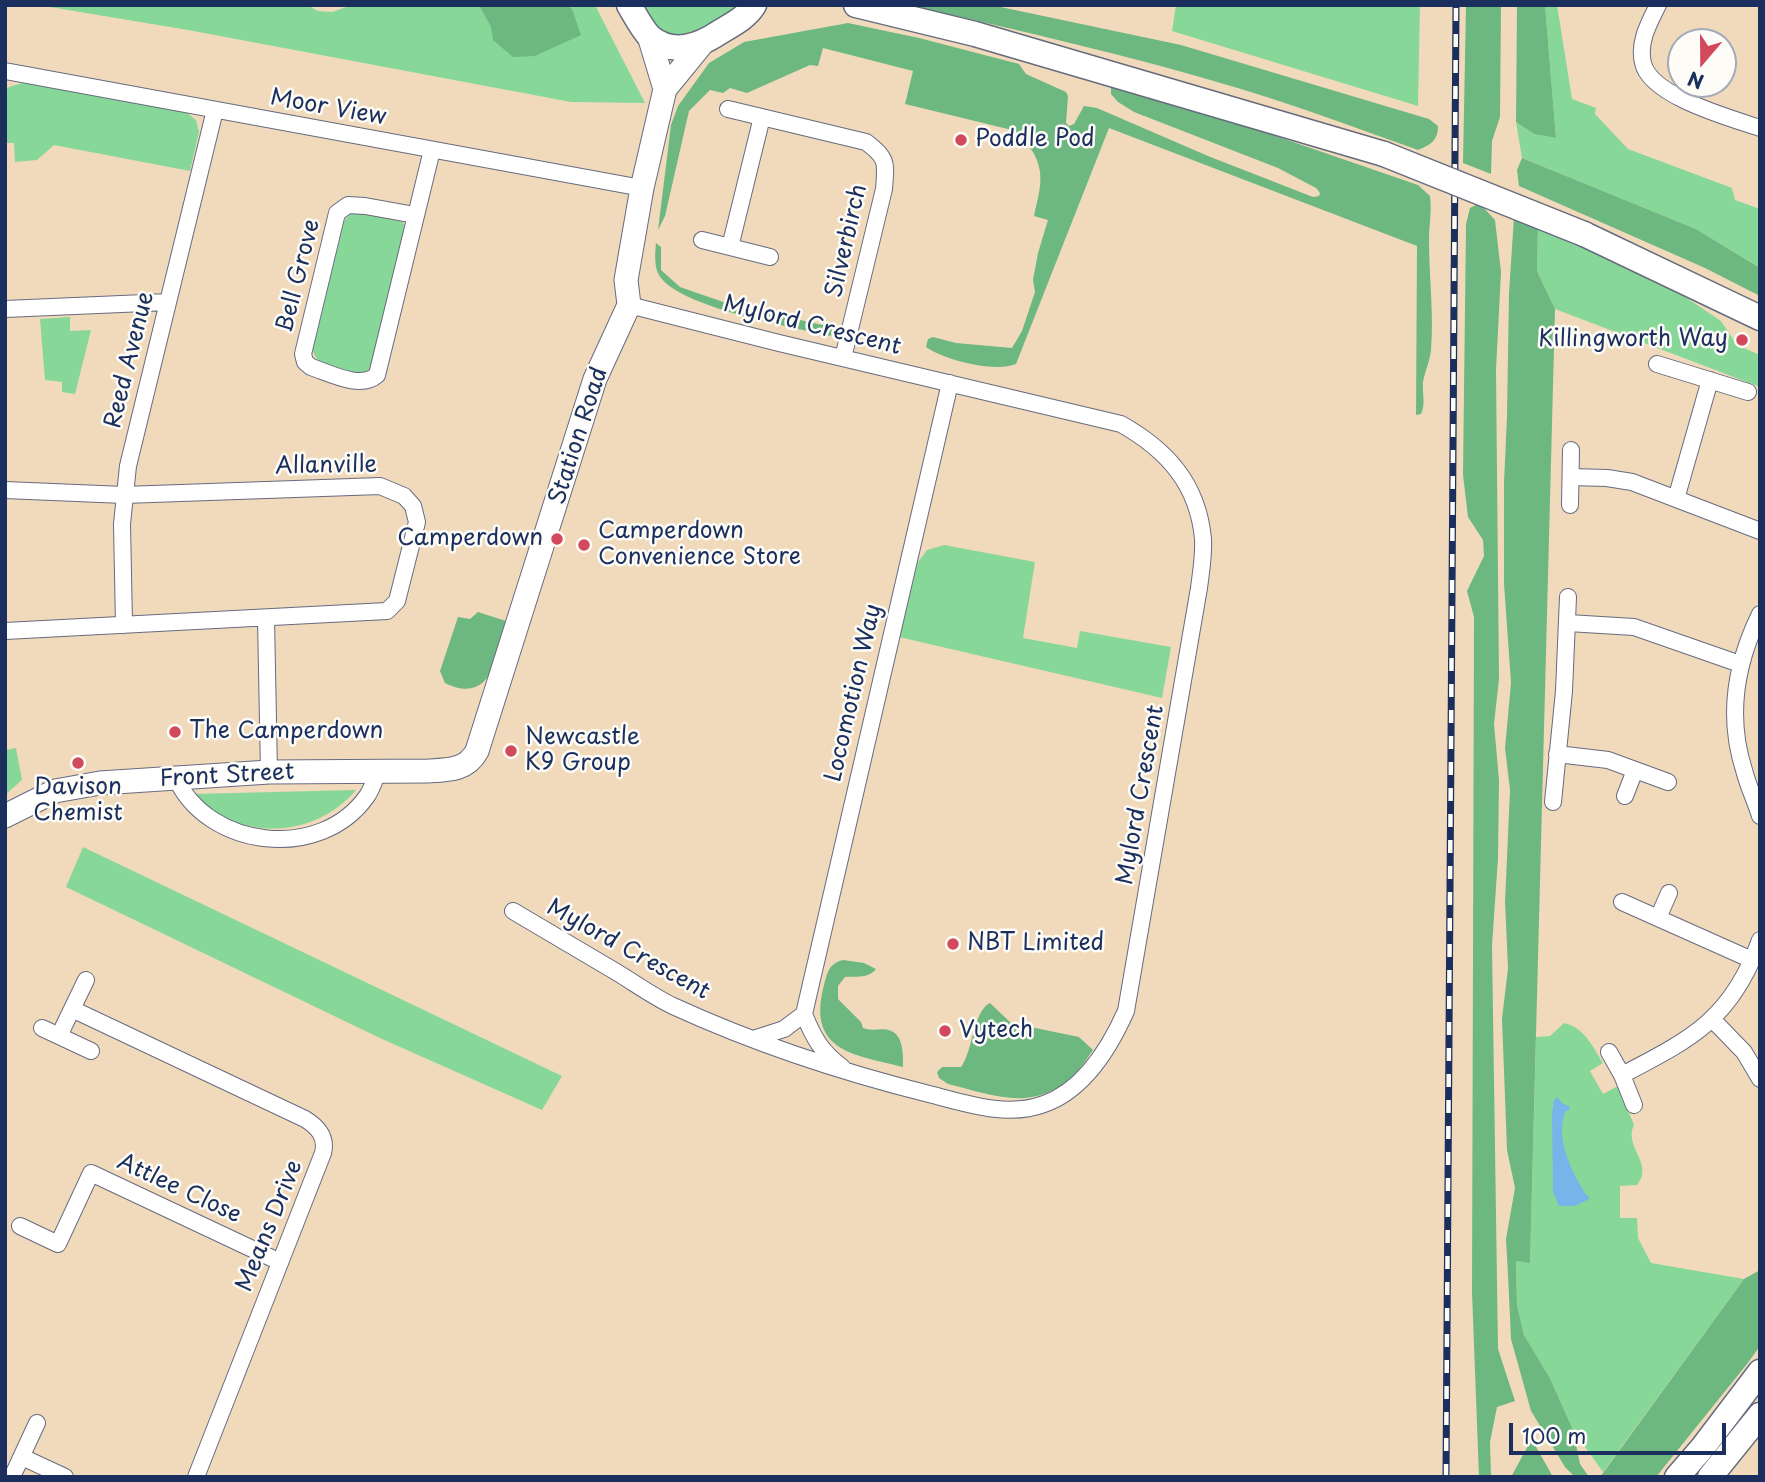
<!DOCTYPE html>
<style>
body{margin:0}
#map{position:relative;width:1765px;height:1482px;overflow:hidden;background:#f1dabb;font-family:"Playpen Sans",sans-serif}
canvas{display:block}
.frame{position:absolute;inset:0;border:7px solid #1b2f5e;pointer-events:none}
.north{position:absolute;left:1667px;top:28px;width:70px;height:70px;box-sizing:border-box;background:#fdfcf7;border:2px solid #a3aaba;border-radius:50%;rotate:200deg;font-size:19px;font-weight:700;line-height:28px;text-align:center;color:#1b2f5e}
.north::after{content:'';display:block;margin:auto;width:24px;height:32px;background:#d1495b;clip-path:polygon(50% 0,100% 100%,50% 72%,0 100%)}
.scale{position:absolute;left:1509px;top:1423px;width:217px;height:32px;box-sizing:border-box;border:4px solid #1b2f5e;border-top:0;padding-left:9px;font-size:21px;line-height:24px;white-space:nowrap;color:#1b2f5e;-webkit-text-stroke:5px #fdfcf7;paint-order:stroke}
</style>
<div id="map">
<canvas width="1765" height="1482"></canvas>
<div class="frame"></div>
<div class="north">N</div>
<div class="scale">100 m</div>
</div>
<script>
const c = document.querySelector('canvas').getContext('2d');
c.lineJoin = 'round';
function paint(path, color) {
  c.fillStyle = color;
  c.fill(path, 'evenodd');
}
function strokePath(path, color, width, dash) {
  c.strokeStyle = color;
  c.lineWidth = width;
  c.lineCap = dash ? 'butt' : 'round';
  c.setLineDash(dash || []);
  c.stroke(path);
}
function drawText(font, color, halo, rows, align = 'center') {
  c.font = font + ' "Playpen Sans",sans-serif';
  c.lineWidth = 5;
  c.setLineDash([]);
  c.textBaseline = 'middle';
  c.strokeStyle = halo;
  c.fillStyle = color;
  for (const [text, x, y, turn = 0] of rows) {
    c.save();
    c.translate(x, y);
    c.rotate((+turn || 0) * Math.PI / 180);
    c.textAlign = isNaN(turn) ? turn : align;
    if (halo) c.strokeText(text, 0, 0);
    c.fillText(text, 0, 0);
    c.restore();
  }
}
paint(new Path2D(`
 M38,5H307L318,11L332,12L352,5H479L492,27L493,40L572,9L568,5H595L645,103L571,102L188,30Z
 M639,5H742L690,37L661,33Z
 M1176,5H1420L1418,106L1172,31Z
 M1545,5H1557L1572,99L1596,108L1595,114L1628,149L1732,188L1735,200L1760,209V268L1696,229L1522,158L1516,122L1534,134L1556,138Z
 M26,82L187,113L196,120L199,132L190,171L54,145L37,160L15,162L14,143H5V91L9,87Z
 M360,212L403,222L407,232L372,367L362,375L318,361L312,350L344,221L351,213Z
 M1538,226L1666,284L1721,321L1737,345L1760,355V387L1555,309L1537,271Z
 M70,317V331L91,330L75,394L62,392V382L45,380L40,319Z
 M944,545L1035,562L1023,638L1077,648L1080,631L1171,647L1162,698L899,637L918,562L927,550Z
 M16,748L22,780L5,795V750Z
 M356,790C325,827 272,839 228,819C214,813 204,803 192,794Z
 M83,847L562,1076L542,1110L382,1039L66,887Z
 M1564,1023C1584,1027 1593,1047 1603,1063L1590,1071L1603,1094L1618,1086L1634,1125C1623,1147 1655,1164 1637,1185L1620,1186V1218H1637L1638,1238L1651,1263L1744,1279L1603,1472L1573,1430L1550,1378L1524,1335L1517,1305L1516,1261L1530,1262L1536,1037L1550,1036Z`), '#87d898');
paint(new Path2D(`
 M479,5H568L572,9L581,35L535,56L513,57L493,40L491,27Z
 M909,5H991L1181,45L1429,119L1438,126C1438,141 1430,145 1418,150C1359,129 1301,107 1241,89C1132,56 1021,31 909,5Z
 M1466,5H1501L1500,117L1492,141L1491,174L1463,163Z
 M1517,5H1545L1556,138L1534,134L1516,122Z
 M848,23L919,38L1019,64L1026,74L1066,92L1068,96L1066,123L1069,126L1074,124L1084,106L1097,108L1208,156L1313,197L1319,196L1320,193L1316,188L1278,168L1134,112L1118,102L1111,94V87L1118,85L1148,92L1418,185L1430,196C1432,212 1429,225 1429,240C1429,277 1434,314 1431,350C1430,361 1425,371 1423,382C1422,393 1426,404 1421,414L1416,415L1417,246L1109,128L1016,364C995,373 944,360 926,347L928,339L933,337L956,343L1012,348L1022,331L1035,292L1033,280L1038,253L1048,220L1034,216C1039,192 1046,175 1033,152C1028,145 1021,141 1016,131L905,104L913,71L823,48L818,66L810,65L747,93L730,88L723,93L710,90L689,111L665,216L658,230L671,125L678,106L709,63L744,42Z
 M1522,158L1696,229L1760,268V296L1705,268L1519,186L1517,170Z
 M1476,205L1482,206L1495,220L1501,272L1496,370L1499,679L1494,724L1499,780L1498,858L1492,946L1498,1349L1515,1401L1497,1407L1490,1442L1491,1477H1479L1472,1292L1474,617L1467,591L1484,556L1483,540L1468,517L1463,475L1466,224L1470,208Z
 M1514,217L1538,226L1537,271L1555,309L1530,1263L1516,1261L1517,1305L1524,1335L1550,1378L1573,1430L1580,1464L1589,1477H1575L1565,1467L1531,1411L1511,1339L1508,1275L1506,1239L1515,1188L1507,1150L1502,1019L1508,968L1505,902L1510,790L1505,748L1511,683L1504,584V483L1507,416L1509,293Z
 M656,243L661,247V270L680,287L732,305L836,328L830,336C793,327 677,307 659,275C654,267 655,252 656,243Z
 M478,612L509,622C497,655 492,706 445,683L440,671L458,617L470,619Z
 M843,960L864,963L876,969C868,979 856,976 845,977L838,986V999L861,1022L863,1028C872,1032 882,1027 891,1031C904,1036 903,1056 903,1067C856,1055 808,1052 823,989C827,975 827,964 843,960Z
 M990,1003L1011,1023L1079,1037L1093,1050C1087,1058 1081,1069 1073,1076C1033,1113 993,1095 948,1084L939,1078L937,1072L942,1067H961C973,1051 973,1011 990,1003Z
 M1760,1270V1346L1747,1364L1656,1477H1600L1744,1279Z
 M1530,1442L1535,1445L1553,1477H1511Z`), '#6db880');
paint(new Path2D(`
 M1557,1097L1563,1104L1569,1106L1570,1109L1565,1112C1555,1139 1572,1172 1586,1195L1589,1196V1199L1575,1206H1559L1553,1192L1552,1113L1554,1100Z`), '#76b4e9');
const street = new Path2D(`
 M1658,5C1649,23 1638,42 1643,63C1650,96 1730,118 1760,128
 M5,71L642,188
 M728,109L866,142C888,158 886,163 884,189L843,358
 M415,215L365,206L348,205L337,213L303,354L305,362L311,367C330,373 360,390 377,375L432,150
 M702,240L770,257
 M730,247L762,117
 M5,309L168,302
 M1657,364L1748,392
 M1571,477L1607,478L1632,482L1760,531
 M5,490L124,495L380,486L404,496L413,506L417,522L397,601L387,611L5,631
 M1676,499L1710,380
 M1570,505L1571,450
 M1760,614C1736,663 1727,717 1744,770C1748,786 1755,800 1760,816
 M266,619L269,772
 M1568,623L1634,627L1740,664
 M124,625L122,524L128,466L215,110
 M1557,754L1608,760L1668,782
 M176,778C208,849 321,862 367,796C372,789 375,779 378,771
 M1625,796L1635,770
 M1553,802L1564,691L1568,597
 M1622,902L1752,960
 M513,911C548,932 583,952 618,973C636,984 654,997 673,1006C756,1044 841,1072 929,1094C965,1103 1007,1118 1044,1104C1084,1090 1110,1047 1126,1011L1199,588C1201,572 1204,555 1203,539C1198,484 1167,450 1121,424L779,343L629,305
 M1658,918L1669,893
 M72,1009L305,1119C318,1127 327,1137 323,1153L196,1477
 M1712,1019L1744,1052L1760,1079
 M42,1028L91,1051
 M59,1036L86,980
 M753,1039L784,1029L804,1014
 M1609,1052L1622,1075L1634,1105
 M842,1067C822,1053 813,1037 804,1014L950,383
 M1622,1075C1691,1039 1732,1019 1760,940
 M20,1226L58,1244L91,1173L280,1262
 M22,1457L65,1477
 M12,1477L37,1423`);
const secondary = new Path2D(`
 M649,36L665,89
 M5,816L55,791L100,783L269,772L428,771C449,770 467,770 477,751L595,379L629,305L626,280L642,188L665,89L701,45`);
const primary = new Path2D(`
 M629,5C635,15 642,29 650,37C673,56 699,46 720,32C733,24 746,18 754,5
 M856,5L975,34L1384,154
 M1584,234L1760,318
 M1677,1477L1703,1447L1760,1372
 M1710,1477L1760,1415`);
strokePath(street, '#666b7f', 18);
strokePath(secondary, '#666b7f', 25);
strokePath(primary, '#666b7f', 27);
strokePath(street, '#fff', 16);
strokePath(secondary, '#fff', 23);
strokePath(primary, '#fff', 24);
const rail = new Path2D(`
 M1446,1477L1456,5`);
strokePath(rail, '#1b2f5e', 7);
strokePath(rail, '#fdfcf7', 4.5, [13]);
const primaryBridge = new Path2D(`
 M1384,154L1584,234`);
strokePath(primaryBridge, '#666b7f', 27, []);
strokePath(primaryBridge, '#fff', 24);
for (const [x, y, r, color] of [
 [961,140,7,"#d1495b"],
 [1742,340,7,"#d1495b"],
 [557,539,7,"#d1495b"],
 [584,545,7,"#d1495b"],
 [175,732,7,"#d1495b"],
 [511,751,7,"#d1495b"],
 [78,763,7,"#d1495b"],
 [953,944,7,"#d1495b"],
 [945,1031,7,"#d1495b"]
]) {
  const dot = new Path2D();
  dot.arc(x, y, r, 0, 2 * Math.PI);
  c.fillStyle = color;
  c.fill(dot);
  strokePath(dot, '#fdfcf7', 2.5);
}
drawText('23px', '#1b2f5e', '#fdfcf7', [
 ["Moor View",328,108,10],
 ["Silverbirch",847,241,-77],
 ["Bell Grove",299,276,-76],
 ["Mylord Crescent",812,326,14],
 ["Reed Avenue",130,360,-76],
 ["Station Road",579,436,-72],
 ["Allanville",326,466,-1],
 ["Locomotion Way",854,693,-77],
 ["Front Street",227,776,-3],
 ["Mylord Crescent",1141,795,-80],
 ["Mylord Crescent",628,950,29],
 ["Attlee Close",179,1189,25],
 ["Means Drive",270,1226,-68]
]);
drawText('23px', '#1b2f5e', '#fdfcf7', [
 ["Poddle Pod",975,140],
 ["Killingworth Way",1728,340,"right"],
 ["Camperdown",598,532],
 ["Convenience Store",598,558],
 ["Camperdown",543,539,"right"],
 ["The Camperdown",189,732],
 ["Newcastle",525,738],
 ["K9 Group",525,764],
 ["Davison",78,788,"center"],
 ["Chemist",78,814,"center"],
 ["NBT Limited",967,944],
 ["Vytech",959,1031]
], 'left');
</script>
